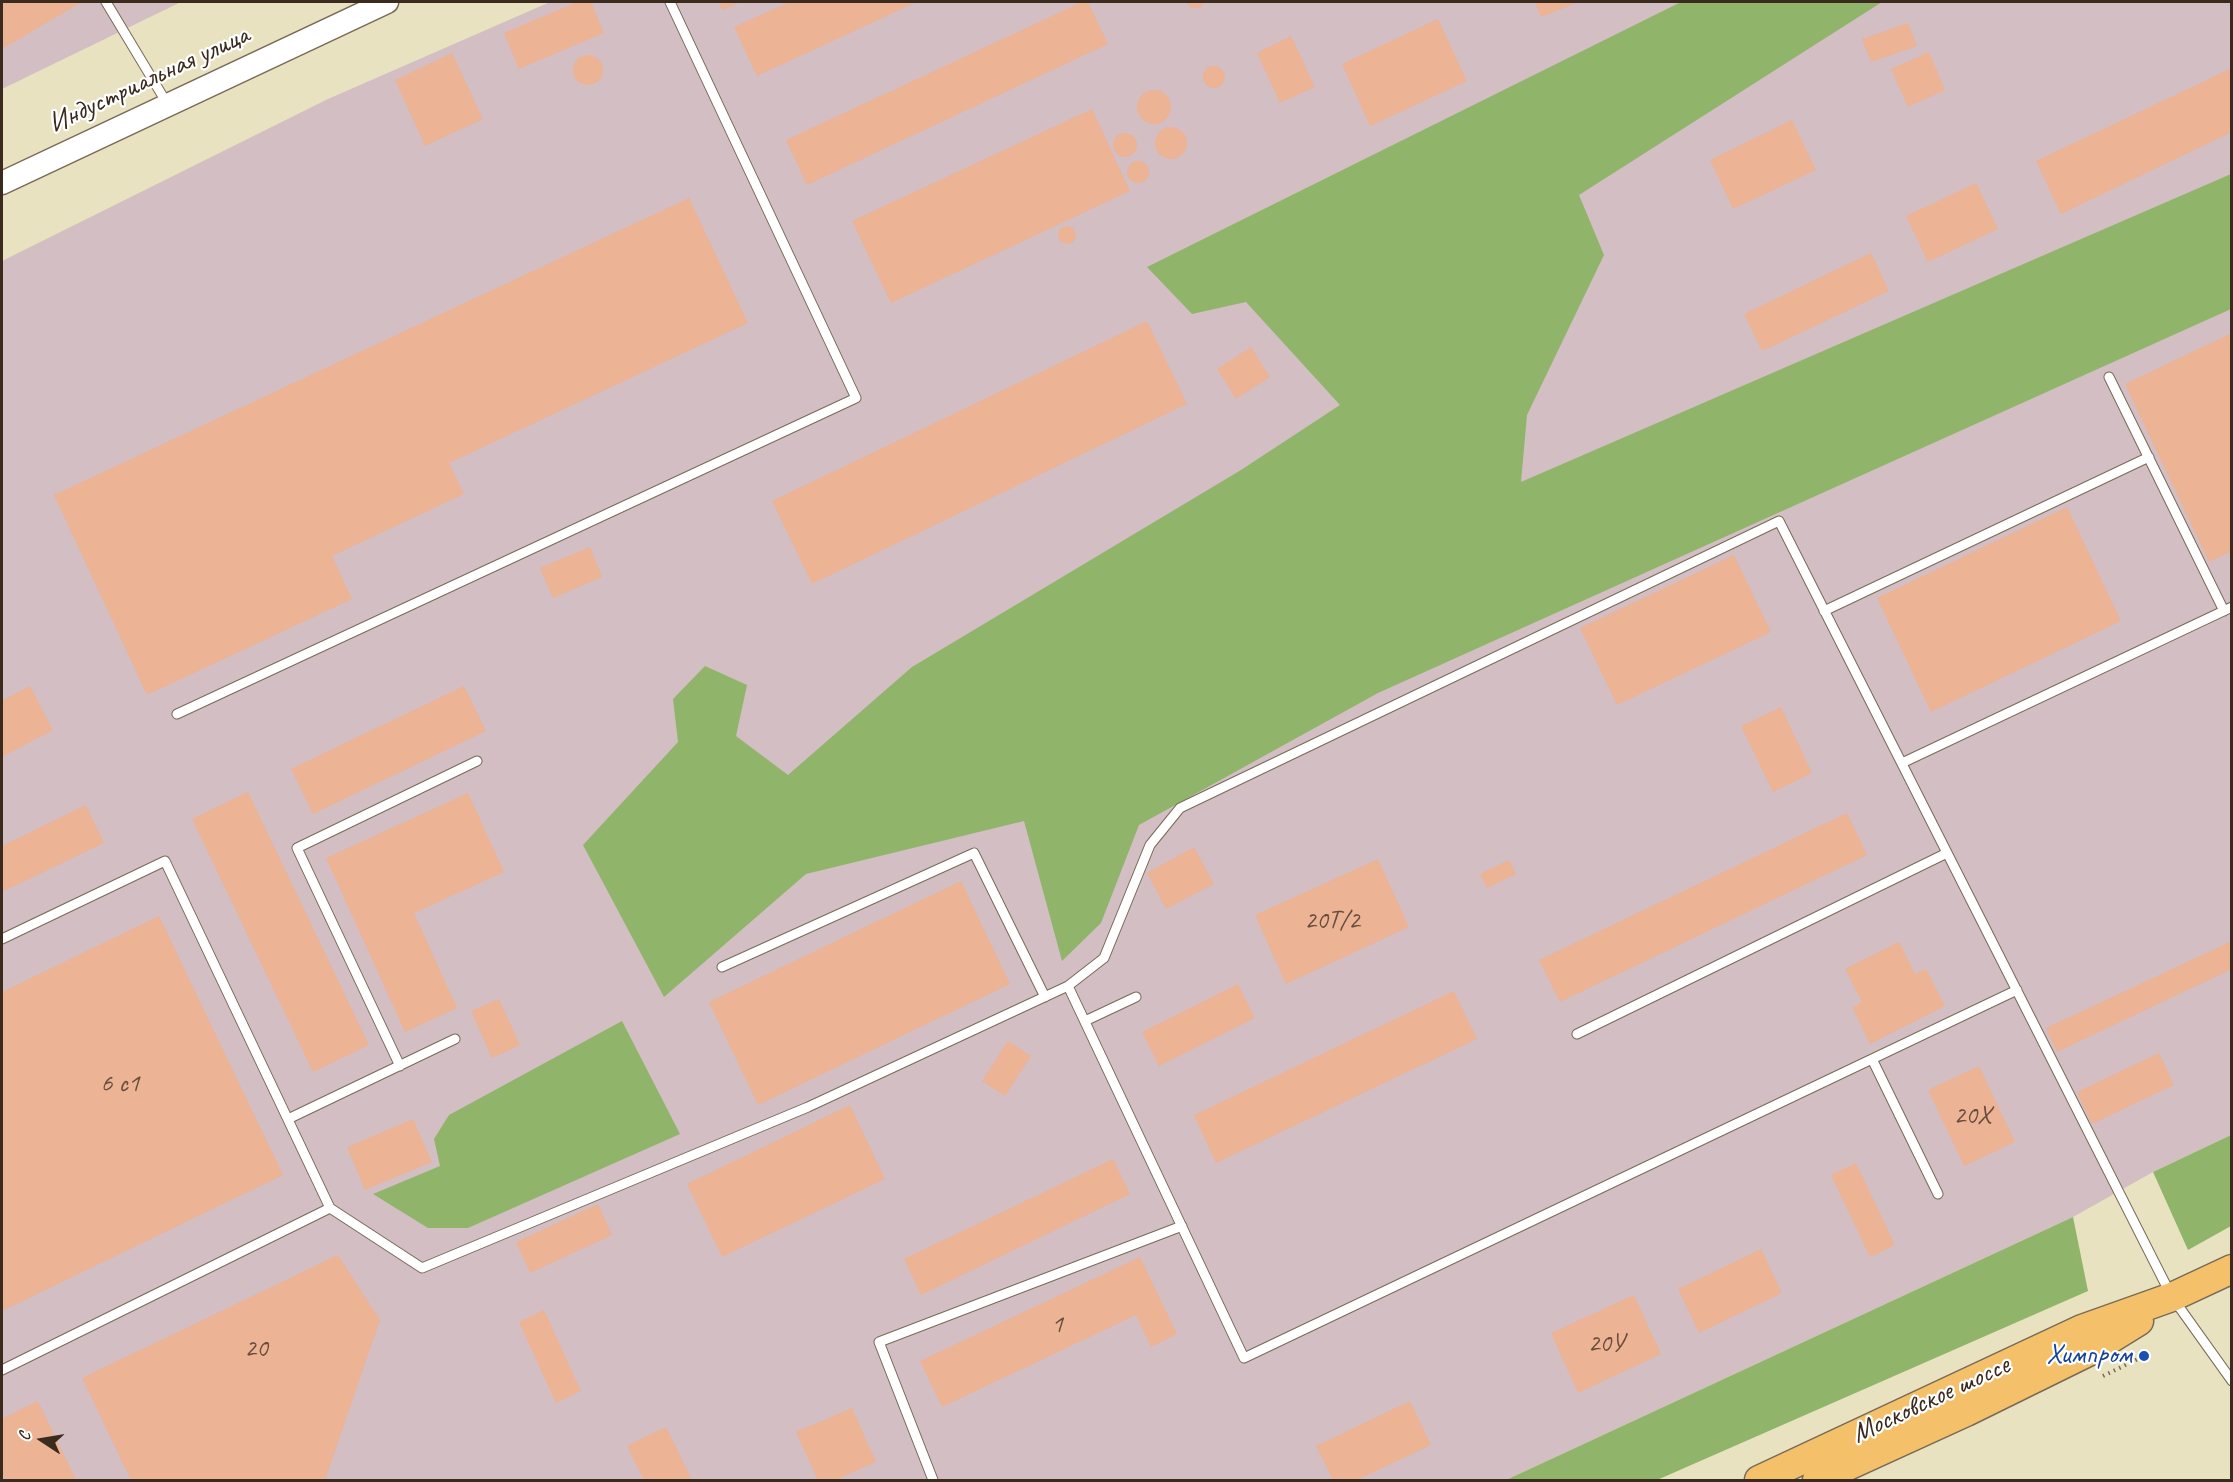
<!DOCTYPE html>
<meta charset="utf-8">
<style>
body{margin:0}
#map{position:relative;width:2233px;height:1482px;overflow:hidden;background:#e9e2c1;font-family:Caveat,sans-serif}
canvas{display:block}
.frame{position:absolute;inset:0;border:3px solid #3b2a1e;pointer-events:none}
.north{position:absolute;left:12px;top:1410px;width:60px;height:60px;-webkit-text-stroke:4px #fff;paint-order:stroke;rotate:282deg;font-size:16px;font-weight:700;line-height:24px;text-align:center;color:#3b2a1e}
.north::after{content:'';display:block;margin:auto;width:21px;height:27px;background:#3b2a1e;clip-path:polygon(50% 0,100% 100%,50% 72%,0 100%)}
</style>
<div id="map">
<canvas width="2233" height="1482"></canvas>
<div class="frame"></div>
<div class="north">С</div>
</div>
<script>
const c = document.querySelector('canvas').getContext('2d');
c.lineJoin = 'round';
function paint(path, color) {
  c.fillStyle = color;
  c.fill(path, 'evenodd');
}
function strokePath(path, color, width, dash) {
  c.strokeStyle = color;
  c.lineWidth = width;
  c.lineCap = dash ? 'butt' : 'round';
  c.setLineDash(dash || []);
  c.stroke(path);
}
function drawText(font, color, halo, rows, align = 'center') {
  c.font = font + ' Caveat,sans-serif';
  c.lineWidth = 4.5;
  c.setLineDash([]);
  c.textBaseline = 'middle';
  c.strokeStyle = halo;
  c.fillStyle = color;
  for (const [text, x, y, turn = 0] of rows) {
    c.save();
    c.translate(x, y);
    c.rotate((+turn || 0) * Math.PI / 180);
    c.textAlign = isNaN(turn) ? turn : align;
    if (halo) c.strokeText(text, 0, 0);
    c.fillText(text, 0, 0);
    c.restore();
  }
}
paint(new Path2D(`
 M2,2H181L2,89Z
 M550,2H2231V1135L2153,1172L2073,1217L1506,1480H2V261L328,99Z`), '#d2bec3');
paint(new Path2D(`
 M1681,2H1882L1579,195L1604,255L1527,415L1521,482L2231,174V309L1378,693L1139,825L1101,923L1062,961L1024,821L806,874L664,997L583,845L678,742L673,699L705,666L747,685L736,736L788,775L912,667L1241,470L1340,405L1246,302L1192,314L1147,267Z
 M622,1021L680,1134L468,1228H428L373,1194L440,1166L434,1139L449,1115Z
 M2231,1135V1226L2188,1250L2153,1172Z
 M2073,1217L2088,1291L1657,1480H1506Z`), '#90b56a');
paint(new Path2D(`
 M2,2H82L2,49Z
 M577,2H591L604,33L519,69L504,33Z
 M719,2H741L722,10Z
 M790,2H917L757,76L734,27Z
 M1082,2H1088L1108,44L807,185L786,140Z
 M1186,2H1205L1201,7L1196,8H1191Z
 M1535,2H1579L1541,17Z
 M1438,19L1467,81L1370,126L1342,64Z
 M1908,23L1917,46L1871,62L1862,39Z
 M1291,36L1315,87L1280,103L1257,53Z
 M1929,52L1945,90L1908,107L1891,69Z
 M452,53L483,119L425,146L395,80Z
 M573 70a15 15 0 1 1 30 0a15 15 0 1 1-30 0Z
 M1203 77a11 11 0 1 1 22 0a11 11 0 1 1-22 0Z
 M2232,68V132L2061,214L2036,161Z
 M1137 107a17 17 0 1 1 34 0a17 17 0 1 1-34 0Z
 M1092,109L1130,191L891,303L852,221Z
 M1792,120L1816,170L1733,209L1710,160Z
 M1155 143a16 16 0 1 1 32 0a16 16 0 1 1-32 0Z
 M1113 145a12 12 0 1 1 24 0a12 12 0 1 1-24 0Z
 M1127 172a11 11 0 1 1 22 0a11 11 0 1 1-22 0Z
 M1976,183L1998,229L1928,262L1906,216Z
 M689,198L748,323L449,463L464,494L332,556L352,599L147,695L54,495Z
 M1058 235a9 9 0 1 1 18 0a9 9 0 1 1-18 0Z
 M1871,253L1889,291L1762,351L1744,314Z
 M1147,321L1187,404L812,584L772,501Z
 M2230,334L2232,338V551L2209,562L2125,384Z
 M1251,347L1270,377L1236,399L1217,369Z
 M2067,507L2121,621L1931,712L1877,598Z
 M590,547L602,577L553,598L540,568Z
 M1734,555L1771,632L1617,705L1580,628Z
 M30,686L53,730L2,757V701Z
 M464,686L486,731L313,814L291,769Z
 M1781,707L1812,773L1773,792L1741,726Z
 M248,792L369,1045L313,1072L192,819Z
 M468,793L504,872L414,913L457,1008L405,1032L326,858Z
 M86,805L104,843L2,892V846Z
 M1847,813L1867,855L1560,1002L1539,960Z
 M1194,847L1214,884L1166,909L1147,873Z
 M1378,859L1409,927L1286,984L1255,915Z
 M1509,860L1516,874L1487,888L1480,874Z
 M961,881L1010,984L758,1105L709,1002Z
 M159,916L283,1175L2,1311V992Z
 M2232,941V969L2057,1052L2046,1028Z
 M1899,942L1915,974L1926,969L1945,1006L1870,1044L1852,1007L1862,1002L1845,969Z
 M1238,984L1255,1018L1159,1066L1142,1032Z
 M1454,991L1477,1039L1216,1163L1194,1115Z
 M499,999L520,1045L492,1058L471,1011Z
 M1008,1041L1031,1056L1005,1096L982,1081Z
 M2159,1053L2174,1085L2092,1124L2077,1092Z
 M1979,1066L2015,1142L1964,1166L1928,1090Z
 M850,1105L885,1179L722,1257L687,1184Z
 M413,1119L432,1162L365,1190L347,1147Z
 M1113,1159L1130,1194L921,1295L904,1259Z
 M1856,1163L1895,1245L1870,1257L1831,1175Z
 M598,1204L612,1235L530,1273L516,1242Z
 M1761,1249L1782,1293L1699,1333L1678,1289Z
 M338,1255L380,1320L325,1480H131L82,1378Z
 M1140,1257L1177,1334L1151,1347L1136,1315L942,1407L920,1361Z
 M1634,1295L1661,1354L1578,1393L1551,1333Z
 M544,1310L581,1391L556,1403L519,1322Z
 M38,1401L76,1480H6L2,1472V1419Z
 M1410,1401L1431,1445L1357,1480H1333L1316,1446Z
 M852,1408L876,1462L836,1480H818L796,1432Z
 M666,1427L692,1480H644L627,1446Z`), '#ecb395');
const service = new Path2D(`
 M106,2L168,105
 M2109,377L2224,611
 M1824,611L2149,457
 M177,714L856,398L670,2
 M1902,763L2232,607
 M2,939L165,861L330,1208
 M722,967L974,853L1045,997
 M1068,986L1244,1358L2017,990
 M1085,1021L1136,997
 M1577,1034L1947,853
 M1872,1059L1938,1194
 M400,1066L297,848L477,761
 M288,1119L455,1039
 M2,1370L330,1208L422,1268L808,1107L1068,986L1104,958L1150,845L1180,808L1779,521L2172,1297L2232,1381
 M933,1480L879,1342L1182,1226`);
const tertiary = new Path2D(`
 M2,183L387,2`);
const primary = new Path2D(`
 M1759,1480L2082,1329L2172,1297L2232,1269
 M1817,1480L1966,1412L2092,1350L2139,1321`);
strokePath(service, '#786a57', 11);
strokePath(tertiary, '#786a57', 25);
strokePath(primary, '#786a57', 31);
strokePath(new Path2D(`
 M2103,1376L2144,1356`), '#786a57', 4, [1.5, 4.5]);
strokePath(service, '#fff', 9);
strokePath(tertiary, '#fff', 22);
strokePath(primary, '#f4c16a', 28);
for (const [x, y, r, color] of [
 [2144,1356,6,"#1a4fb4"]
]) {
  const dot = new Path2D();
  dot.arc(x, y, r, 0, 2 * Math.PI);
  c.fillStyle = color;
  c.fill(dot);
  strokePath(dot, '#fff', 2);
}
drawText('26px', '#674c3c', null, [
 ["20Т/2",1332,921],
 ["6 с1",120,1084],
 ["20Х",1972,1116],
 ["1",1057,1325],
 ["20У",1606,1344],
 ["20",256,1349]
]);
drawText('28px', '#3b2a1e', '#fff', [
 ["Индустриальная улица",149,80,-25],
 ["Московское шоссе",1931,1400,-25]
]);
drawText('28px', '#164399', '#fff', [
 ["Химпром",2132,1356]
], 'right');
</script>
